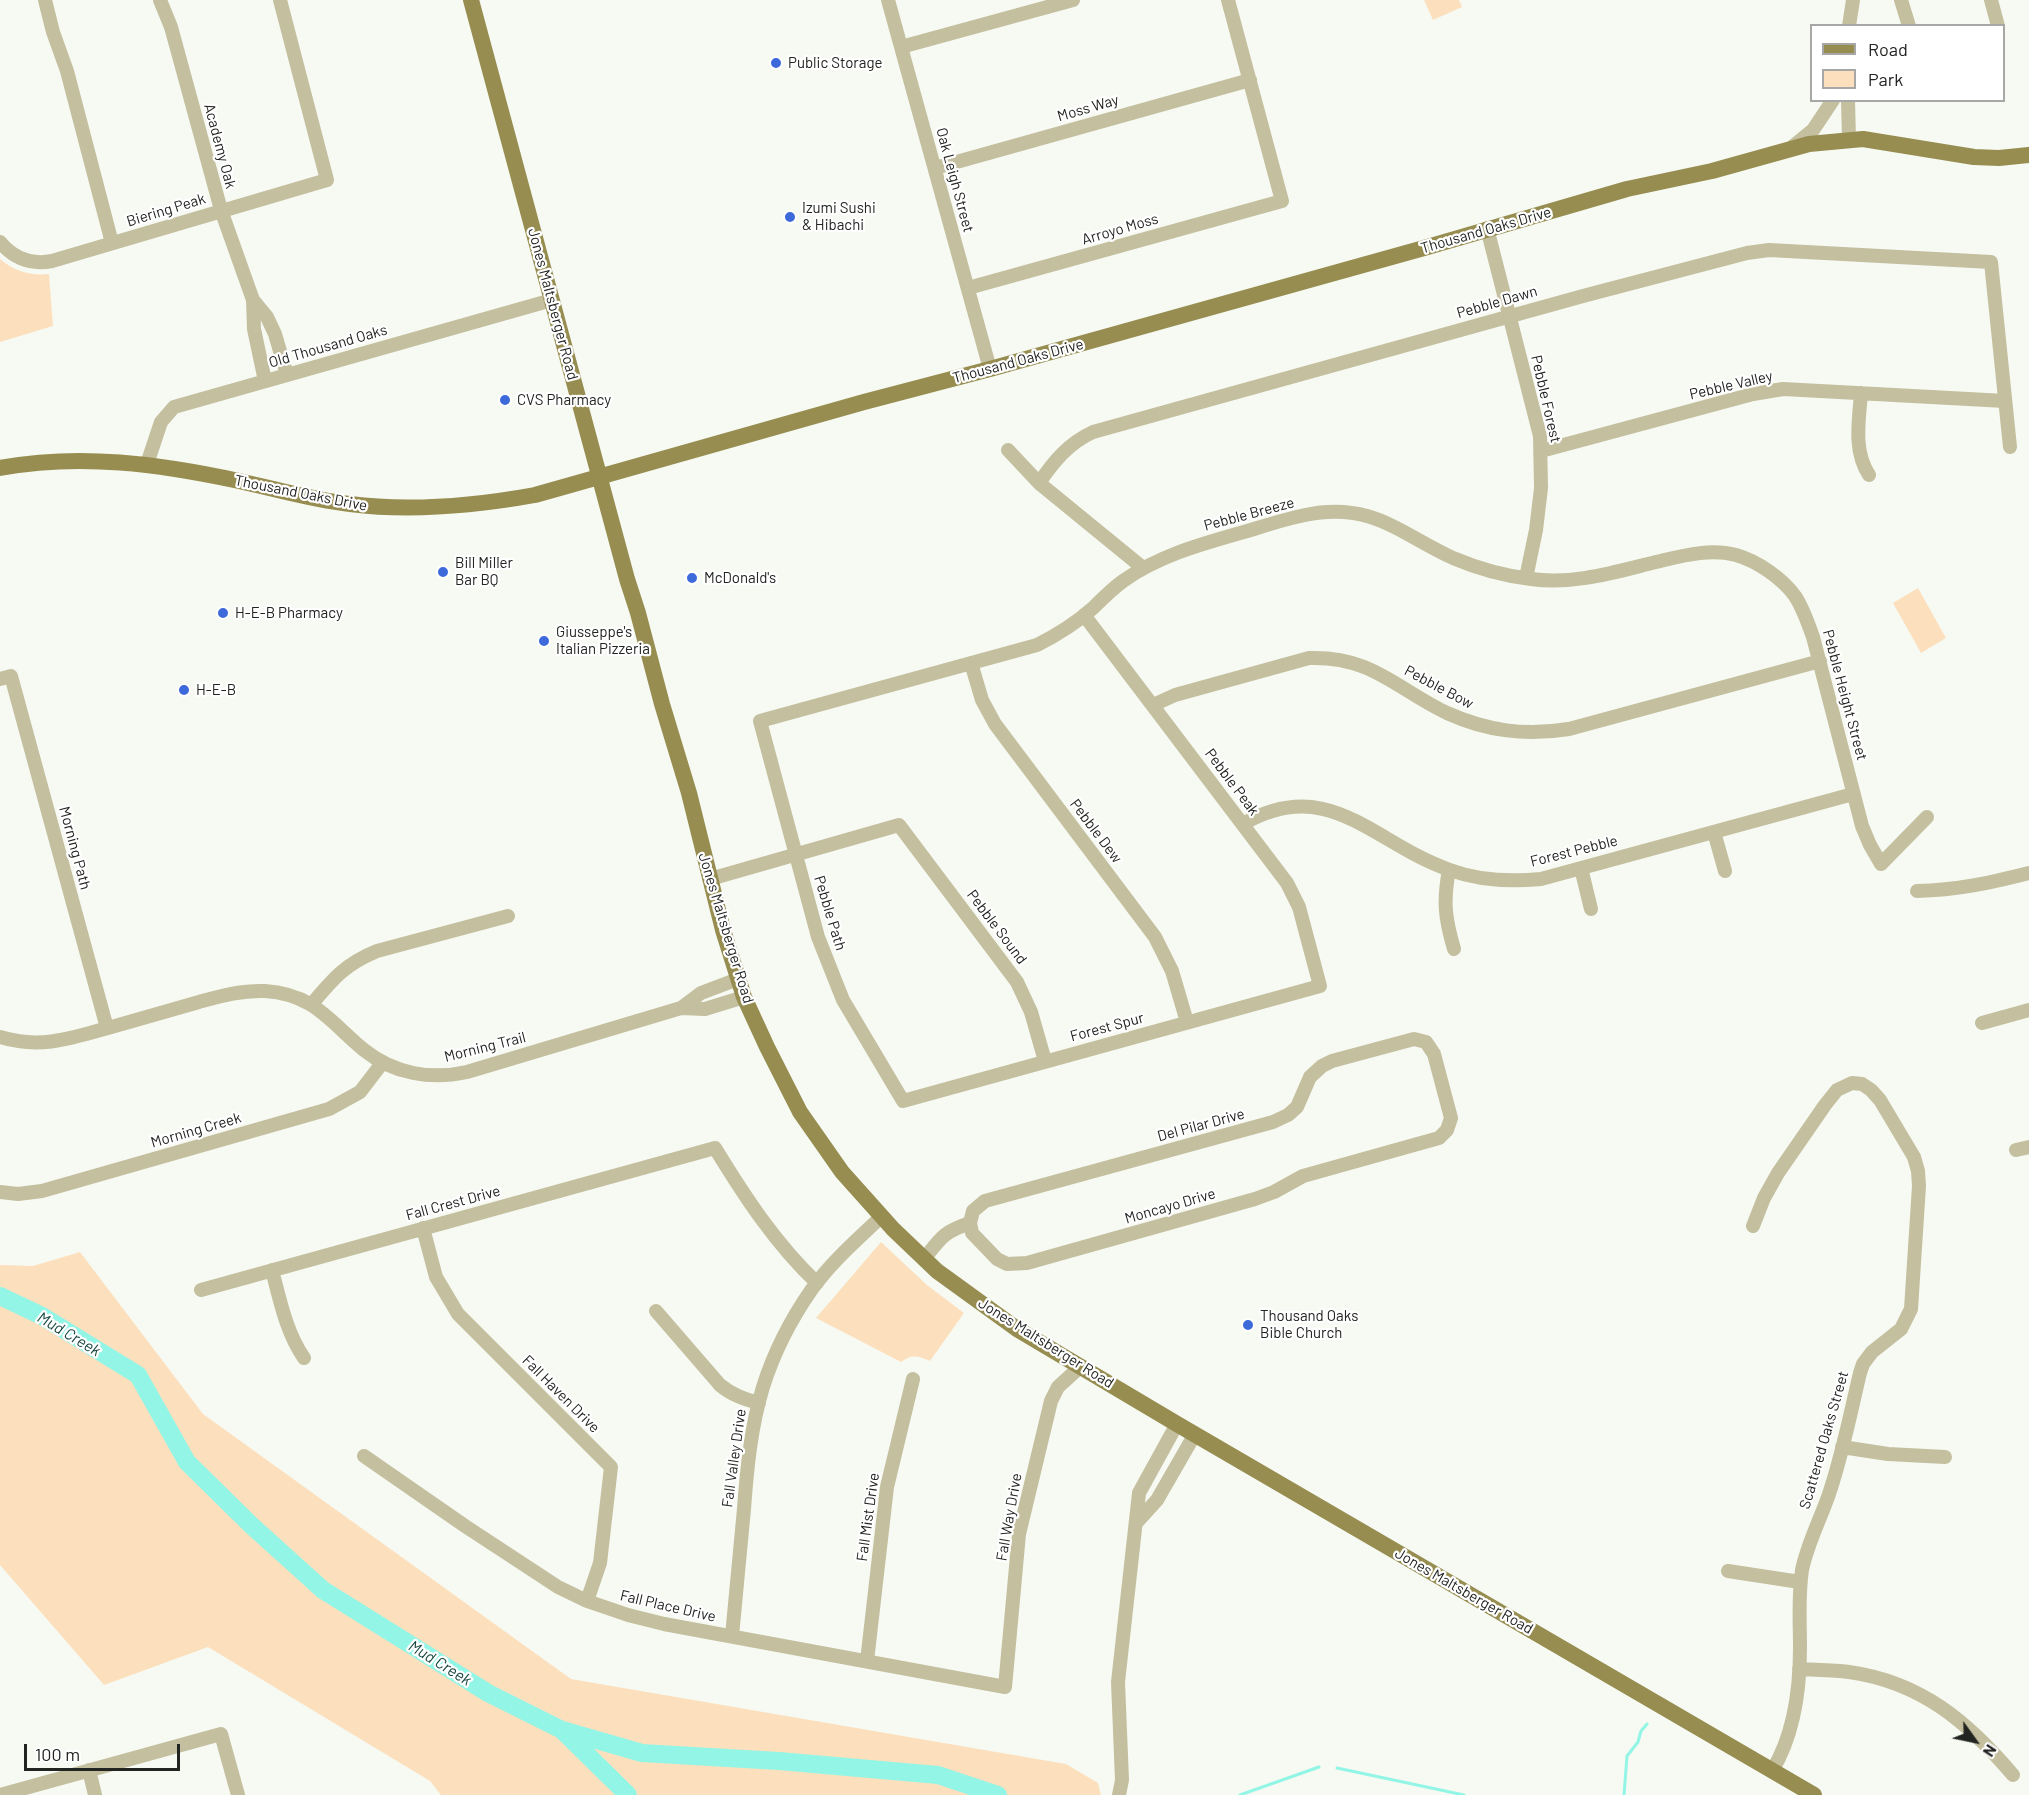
<!DOCTYPE html>
<style>
body{margin:0}
#map{position:relative;width:2029px;height:1795px;overflow:hidden;background:#f6faf2;font-family:Barlow,sans-serif}
canvas{display:block}
.legend{position:absolute;left:1810px;top:24px;width:195px;height:78px;box-sizing:border-box;background:#fff;border:2px solid #a7a7a6;margin:0;padding:8px 10px;list-style:none;font-size:18px;color:#222421}
.legend li{display:flex;align-items:center;gap:12px;height:30px}
.legend b{width:30px;border:2px solid #a7a7a6}
.north{position:absolute;left:1945px;top:1711px;width:60px;height:60px;-webkit-text-stroke:4px #fff;paint-order:stroke;rotate:123deg;font-size:16px;font-weight:700;line-height:24px;text-align:center;color:#222421}
.north::after{content:'';display:block;margin:auto;width:21px;height:27px;background:#222421;clip-path:polygon(50% 0,100% 100%,50% 72%,0 100%)}
.scale{position:absolute;left:24px;top:1744px;width:156px;height:27px;box-sizing:border-box;border:3px solid #222421;border-top:0;padding-left:8px;font-size:18px;line-height:21px;white-space:nowrap;color:#222421;-webkit-text-stroke:4px #fff;paint-order:stroke}
</style>
<div id="map">
<canvas width="2029" height="1795"></canvas>
<ul class="legend">
<li><b style="height:8px;background:#978d50"></b>Road</li>
<li><b style="height:16px;background:#fce0be"></b>Park</li>
</ul>
<div class="north">N</div>
<div class="scale">100 m</div>
</div>
<script>
const c = document.querySelector('canvas').getContext('2d');
c.lineJoin = 'round';
function paint(path, color) {
  c.fillStyle = color;
  c.fill(path, 'evenodd');
}
function strokePath(path, color, width, dash) {
  c.strokeStyle = color;
  c.lineWidth = width;
  c.lineCap = dash ? 'butt' : 'round';
  c.setLineDash(dash || []);
  c.stroke(path);
}
function drawText(font, color, halo, rows, align = 'center') {
  c.font = font + ' Barlow,sans-serif';
  c.lineWidth = 4.5;
  c.setLineDash([]);
  c.textBaseline = 'middle';
  c.strokeStyle = halo;
  c.fillStyle = color;
  for (const [text, x, y, turn = 0] of rows) {
    c.save();
    c.translate(x, y);
    c.rotate((+turn || 0) * Math.PI / 180);
    c.textAlign = isNaN(turn) ? turn : align;
    if (halo) c.strokeText(text, 0, 0);
    c.fillText(text, 0, 0);
    c.restore();
  }
}
paint(new Path2D(`
 M1424,0H1459L1462,7L1433,20Z
 M0,259C14,271 30,276 49,274L53,326L0,342Z
 M1918,588L1946,638L1921,653L1893,603Z
 M881,1242L927,1285L964,1313L930,1361C918,1356 912,1354 901,1362L816,1318Z
 M80,1252L203,1414L571,1679L1066,1764L1098,1783L1101,1795H441L430,1781L208,1647L104,1685L0,1565V1265L33,1266Z`), '#fce0be');
strokePath(new Path2D(`
 M1337,1768L1464,1795
 M1240,1795L1319,1767
 M1624,1795L1627,1756L1638,1742L1641,1731L1647,1724`), '#92f5e5', 3);
strokePath(new Path2D(`
 M0,1296L42,1316L138,1375L187,1462L251,1525L323,1590L488,1693L562,1730L642,1753L779,1761L938,1775L998,1795
 M563,1731L628,1795`), '#92f5e5', 18);
strokePath(new Path2D(`
 M45,0L53,32L67,71L112,243
 M160,0L171,27L221,210L253,300L267,317L275,334L287,375
 M888,0L990,369
 M1901,0L1909,26
 M1991,0L1998,26
 M1849,26L1853,0
 M901,47L1073,0
 M1848,100L1849,140
 M1791,148L1813,130L1833,100
 M935,168L1250,80
 M1487,228L1540,436L1541,488L1536,530L1526,578
 M0,242C14,259 31,265 52,261L327,180L280,0
 M968,288L1282,201L1228,0
 M253,300L254,329L265,381
 M1861,393C1859,421 1853,450 1869,475
 M1008,450L1039,483L1143,568
 M1541,451L1753,394L1783,389L2005,401
 M147,464L161,422L174,407L552,300
 M1039,483C1054,461 1069,443 1093,432L1583,296L1747,253L1769,250L1991,262L2010,447
 M1084,615L1287,883L1299,907L1320,986L903,1101L843,1000L818,937L760,721L1037,645C1057,635 1076,623 1093,608C1103,598 1112,589 1123,581C1160,555 1202,544 1244,532C1264,526 1285,519 1305,515C1371,501 1399,533 1453,558C1479,569 1504,576 1531,579C1574,585 1615,572 1656,562C1682,556 1709,548 1736,555C1757,561 1782,578 1795,596C1803,608 1808,623 1813,637L1862,826L1870,845L1881,864L1927,817
 M971,663L982,700L995,724L1155,937L1172,971L1187,1022
 M0,679L11,676L107,1028
 M1153,705L1175,695L1309,658C1372,656 1395,688 1447,713C1487,731 1525,736 1569,729L1820,661
 M1243,824C1329,774 1374,844 1450,870C1480,881 1510,882 1541,879L1853,794
 M1714,832L1725,871
 M1581,868L1591,909
 M1449,870C1443,902 1445,918 1454,949
 M710,879L899,825L1017,982L1031,1012L1045,1061
 M1917,891C1958,890 1989,883 2029,873
 M311,1005C333,979 345,964 377,951L508,916
 M681,1008L701,993L738,979
 M1982,1023L2029,1010
 M0,1037C42,1050 75,1037 115,1026C143,1018 171,1010 199,1002C221,996 242,990 265,991C314,994 330,1022 364,1050C394,1074 431,1080 467,1072L681,1008L705,1009L744,997
 M2016,1150L2029,1147
 M0,1192L18,1194L42,1191L329,1109L360,1092L383,1062
 M1753,1226L1764,1198L1778,1173L1825,1105L1837,1090L1852,1083L1862,1084L1871,1090L1880,1100L1914,1157L1918,1171L1919,1186L1911,1309L1901,1329L1872,1352L1863,1364L1860,1373C1850,1415 1842,1457 1828,1497C1819,1522 1807,1545 1802,1570C1798,1596 1800,1622 1800,1648C1800,1690 1794,1735 1772,1771
 M423,1228L436,1277L458,1314L611,1467L600,1563L587,1601
 M924,1259C941,1238 943,1232 970,1223L972,1233L997,1259L1007,1264L1027,1263L1255,1199L1274,1192L1303,1176L1439,1138L1447,1130L1451,1118L1434,1054L1426,1042L1414,1039L1332,1061L1322,1066L1310,1077L1297,1107L1288,1115L1273,1122L985,1201L973,1211L970,1223
 M272,1270C280,1300 286,1332 304,1358
 M201,1290L715,1148C745,1197 775,1243 817,1283
 M656,1311L720,1385C732,1395 744,1399 759,1403
 M1842,1447L1888,1454L1945,1457
 M364,1456L465,1526L558,1587L587,1601L628,1615L664,1624L1005,1687L1019,1534L1051,1401L1058,1387L1081,1366
 M1137,1522L1157,1500L1195,1434
 M1728,1571L1800,1582
 M732,1636C736,1594 740,1551 744,1509C747,1468 751,1426 763,1387C774,1352 791,1319 812,1289C832,1261 858,1239 882,1216
 M867,1661L887,1487L913,1379
 M1799,1669C1816,1670 1833,1670 1849,1672C1921,1682 1968,1722 2013,1775
 M89,1770L95,1795
 M0,1795L221,1734L238,1795
 M1119,1795L1122,1780L1118,1682L1139,1493L1177,1424`), '#c4bf9f', 14);
strokePath(new Path2D(`
 M471,0L627,579L638,613L662,704L689,793L723,930L744,997L767,1047L800,1112L842,1172L893,1229L937,1271L1017,1329L1177,1424L1814,1795
 M0,468C80,453 160,464 239,481C276,489 312,500 350,504C412,512 474,506 535,495L864,402L990,369L1424,248L1627,189L1712,171L1809,144L1863,139L1974,157L1999,158L2029,155`), '#978d50', 16);
for (const [x, y, r, color] of [
 [776,63,6,"#3d69da"],
 [790,217,6,"#3d69da"],
 [505,400,6,"#3d69da"],
 [443,572,6,"#3d69da"],
 [692,578,6,"#3d69da"],
 [223,613,6,"#3d69da"],
 [544,641,6,"#3d69da"],
 [184,690,6,"#3d69da"],
 [1248,1325,6,"#3d69da"]
]) {
  const dot = new Path2D();
  dot.arc(x, y, r, 0, 2 * Math.PI);
  c.fillStyle = color;
  c.fill(dot);
  strokePath(dot, '#fff', 2);
}
drawText('15px', '#222421', '#fff', [
 ["Public Storage",788,63],
 ["Izumi Sushi",802,208],
 ["& Hibachi",802,225],
 ["CVS Pharmacy",517,400],
 ["Bill Miller",455,563],
 ["Bar BQ",455,580],
 ["McDonald's",704,578],
 ["H-E-B Pharmacy",235,613],
 ["Giusseppe's",556,632],
 ["Italian Pizzeria",556,649],
 ["H-E-B",196,690],
 ["Thousand Oaks",1260,1316],
 ["Bible Church",1260,1333]
], 'left');
drawText('15px', '#222421', '#fff', [
 ["Moss Way",1088,108,-16],
 ["Academy Oak",220,146,75],
 ["Oak Leigh Street",955,180,75],
 ["Biering Peak",166,210,-17],
 ["Arroyo Moss",1120,229,-16],
 ["Thousand Oaks Drive",1486,230,-16],
 ["Pebble Dawn",1497,302,-16],
 ["Jones Maltsberger Road",553,304,75],
 ["Old Thousand Oaks",328,346,-16],
 ["Thousand Oaks Drive",1018,361,-15],
 ["Pebble Valley",1731,385,-13],
 ["Pebble Forest",1546,399,77],
 ["Thousand Oaks Drive",301,493,11],
 ["Pebble Breeze",1249,514,-15],
 ["Pebble Bow",1439,687,28],
 ["Pebble Height Street",1845,695,75],
 ["Pebble Peak",1232,782,53],
 ["Pebble Dew",1096,831,53],
 ["Morning Path",75,848,75],
 ["Forest Pebble",1574,851,-14],
 ["Pebble Path",830,913,73],
 ["Pebble Sound",997,927,53],
 ["Jones Maltsberger Road",726,928,73],
 ["Forest Spur",1107,1027,-15],
 ["Morning Trail",485,1047,-14],
 ["Del Pilar Drive",1201,1125,-15],
 ["Morning Creek",196,1130,-16],
 ["Fall Crest Drive",453,1203,-15],
 ["Moncayo Drive",1170,1206,-16],
 ["Jones Maltsberger Road",1046,1343,32],
 ["Fall Haven Drive",561,1394,45],
 ["Scattered Oaks Street",1824,1440,-74],
 ["Fall Valley Drive",734,1458,-82],
 ["Fall Mist Drive",868,1517,-82],
 ["Fall Way Drive",1009,1517,-80],
 ["Jones Maltsberger Road",1464,1591,30],
 ["Fall Place Drive",668,1606,13]
]);
drawText('italic 16px', '#1a4841', '#fff', [
 ["Mud Creek",69,1334,31],
 ["Mud Creek",440,1663,32]
]);
</script>
